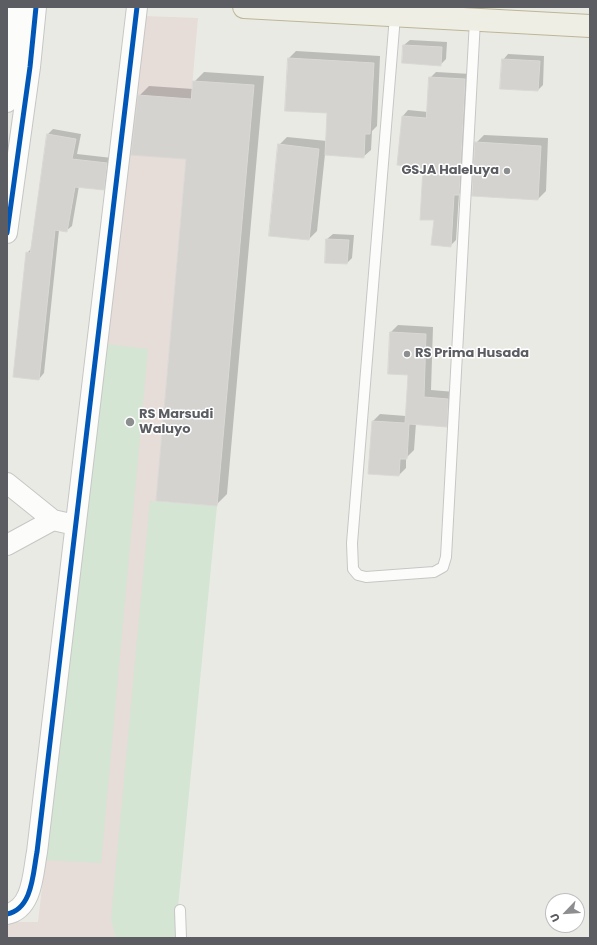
<!DOCTYPE html>
<style>
body{margin:0}
#map{position:relative;width:597px;height:945px;overflow:hidden;background:#eaeae5;font-family:Poppins,sans-serif}
canvas{display:block}
.frame{position:absolute;inset:0;border:8px solid #5b5d62;pointer-events:none}
.north{position:absolute;left:545px;top:893px;width:40px;height:40px;box-sizing:border-box;background:#fff;border:1px solid #bdbec0;border-radius:50%;rotate:245deg;font-size:11px;font-weight:700;line-height:16px;text-align:center;color:#5b5d62}
.north::after{content:'';display:block;margin:auto;width:14px;height:18px;background:#8d8e90;clip-path:polygon(50% 0,100% 100%,50% 72%,0 100%)}
</style>
<div id="map">
<canvas width="597" height="945"></canvas>
<div class="frame"></div>
<div class="north">U</div>
</div>
<script>
const c = document.querySelector('canvas').getContext('2d');
c.lineJoin = 'round';
function paint(path, color) {
  c.fillStyle = color;
  c.fill(path, 'evenodd');
}
function strokePath(path, color, width, dash) {
  c.strokeStyle = color;
  c.lineWidth = width;
  c.lineCap = dash ? 'butt' : 'round';
  c.setLineDash(dash || []);
  c.stroke(path);
}
function drawText(font, color, halo, rows, align = 'center') {
  c.font = font + ' Poppins,sans-serif';
  c.lineWidth = 3;
  c.setLineDash([]);
  c.textBaseline = 'middle';
  c.strokeStyle = halo;
  c.fillStyle = color;
  for (const [text, x, y, turn = 0] of rows) {
    c.save();
    c.translate(x, y);
    c.rotate((+turn || 0) * Math.PI / 180);
    c.textAlign = isNaN(turn) ? turn : align;
    if (halo) c.strokeText(text, 0, 0);
    c.fillText(text, 0, 0);
    c.restore();
  }
}
paint(new Path2D(`
 M144,16L198,18L156,500L178,938H7V922H38Z`), '#e6dcd8');
paint(new Path2D(`
 M106,344L148,349L101,863L45,860Z
 M150,501L217,506L176,927L178,938H118L115,935L111,919Z`), '#d4e5d4');
paint(new Path2D(`
 M410,40L447,42L446,59L440,65L404,45Z
 M296,51L380,56L377,126L372,131L371,150L363,157L325,154L317,231L309,239L279,145L287,137L327,141L328,113L286,110L289,58Z
 M508,54L544,56L543,85L538,90L503,60Z
 M204,72L264,76L227,494L216,505L187,159L139,96L149,86L193,89L194,82Z
 M436,72L471,74L465,188L459,194L456,240L450,246L436,220L424,167L402,117L408,110L428,112L430,78Z
 M53,129L81,134L77,154L112,158L109,184L103,189L79,186L72,226L66,231L59,230L44,373L39,379L27,253L32,248L48,134Z
 M484,135L548,138L546,191L538,199L476,143Z
 M333,234L354,235L352,258L347,263L327,239Z
 M398,325L433,327L431,390L455,392L453,418L446,426L416,423L414,450L406,458V468L399,475L373,421L380,414L406,416L409,374L390,333Z`), '#0003');
const building = new Path2D(`
 M403,45L442,47L441,66L402,63Z
 M288,58L374,63L370,134H365L364,158L325,155L327,113L285,111Z
 M502,59L540,61L538,91L500,89Z
 M429,77L465,79L459,195H454L451,247L431,245L434,220H420L423,168L397,165L402,116L426,118Z
 M193,81L254,85L217,506L156,501L186,159L131,155L138,95L191,99Z
 M47,134L76,139L72,159L107,163L104,190L75,187L67,232L55,230L39,380L13,377L26,252L30,253Z
 M475,142L541,146L538,200L472,196Z
 M278,144L319,149L309,240L269,236Z
 M326,239L349,240L347,264L325,263Z
 M390,332L426,334L424,397L448,399L447,427L409,424L407,459H400L399,476L368,474L372,421L405,423L408,375L388,374Z`);
paint(building, '#d4d3d0');
strokePath(building, '#d9d8d4', 1);
const service = new Path2D(`
 M395,16L352,543L353,569L358,575L366,577L434,572L443,567L446,557L475,20
 M180,910L181,938`);
const minor = new Path2D(`
 M7,102L16,7
 M7,233L30,67L36,7
 M7,483L53,520L75,525
 M7,545L53,520
 M7,914C33,909 33,872 37,852L137,7`);
const trunk = new Path2D(`
 M244,7L590,26`);
strokePath(service, '#c6c6c6', 12);
strokePath(minor, '#c6c6c6', 22);
strokePath(trunk, '#bdb696', 24);
strokePath(service, '#fcfcfb', 10);
strokePath(minor, '#fcfcfb', 20);
strokePath(trunk, '#efeee5', 22);
strokePath(new Path2D(`
 M7,233L30,67L36,7
 M7,914C33,909 33,872 37,852L137,7`), '#0057b8', 5);
for (const [x, y, r, color] of [
 [507,171,4,"#8d8e90"],
 [407,354,4,"#8d8e90"],
 [130,422,5,"#8d8e90"]
]) {
  const dot = new Path2D();
  dot.arc(x, y, r, 0, 2 * Math.PI);
  c.fillStyle = color;
  c.fill(dot);
  strokePath(dot, '#fff', 1.5);
}
drawText('bold 13px', '#5b5d62', '#fff', [
 ["GSJA Haleluya",499,171,"right"],
 ["RS Prima Husada",415,354],
 ["RS Marsudi",139,415],
 ["Waluyo",139,430]
], 'left');
</script>
